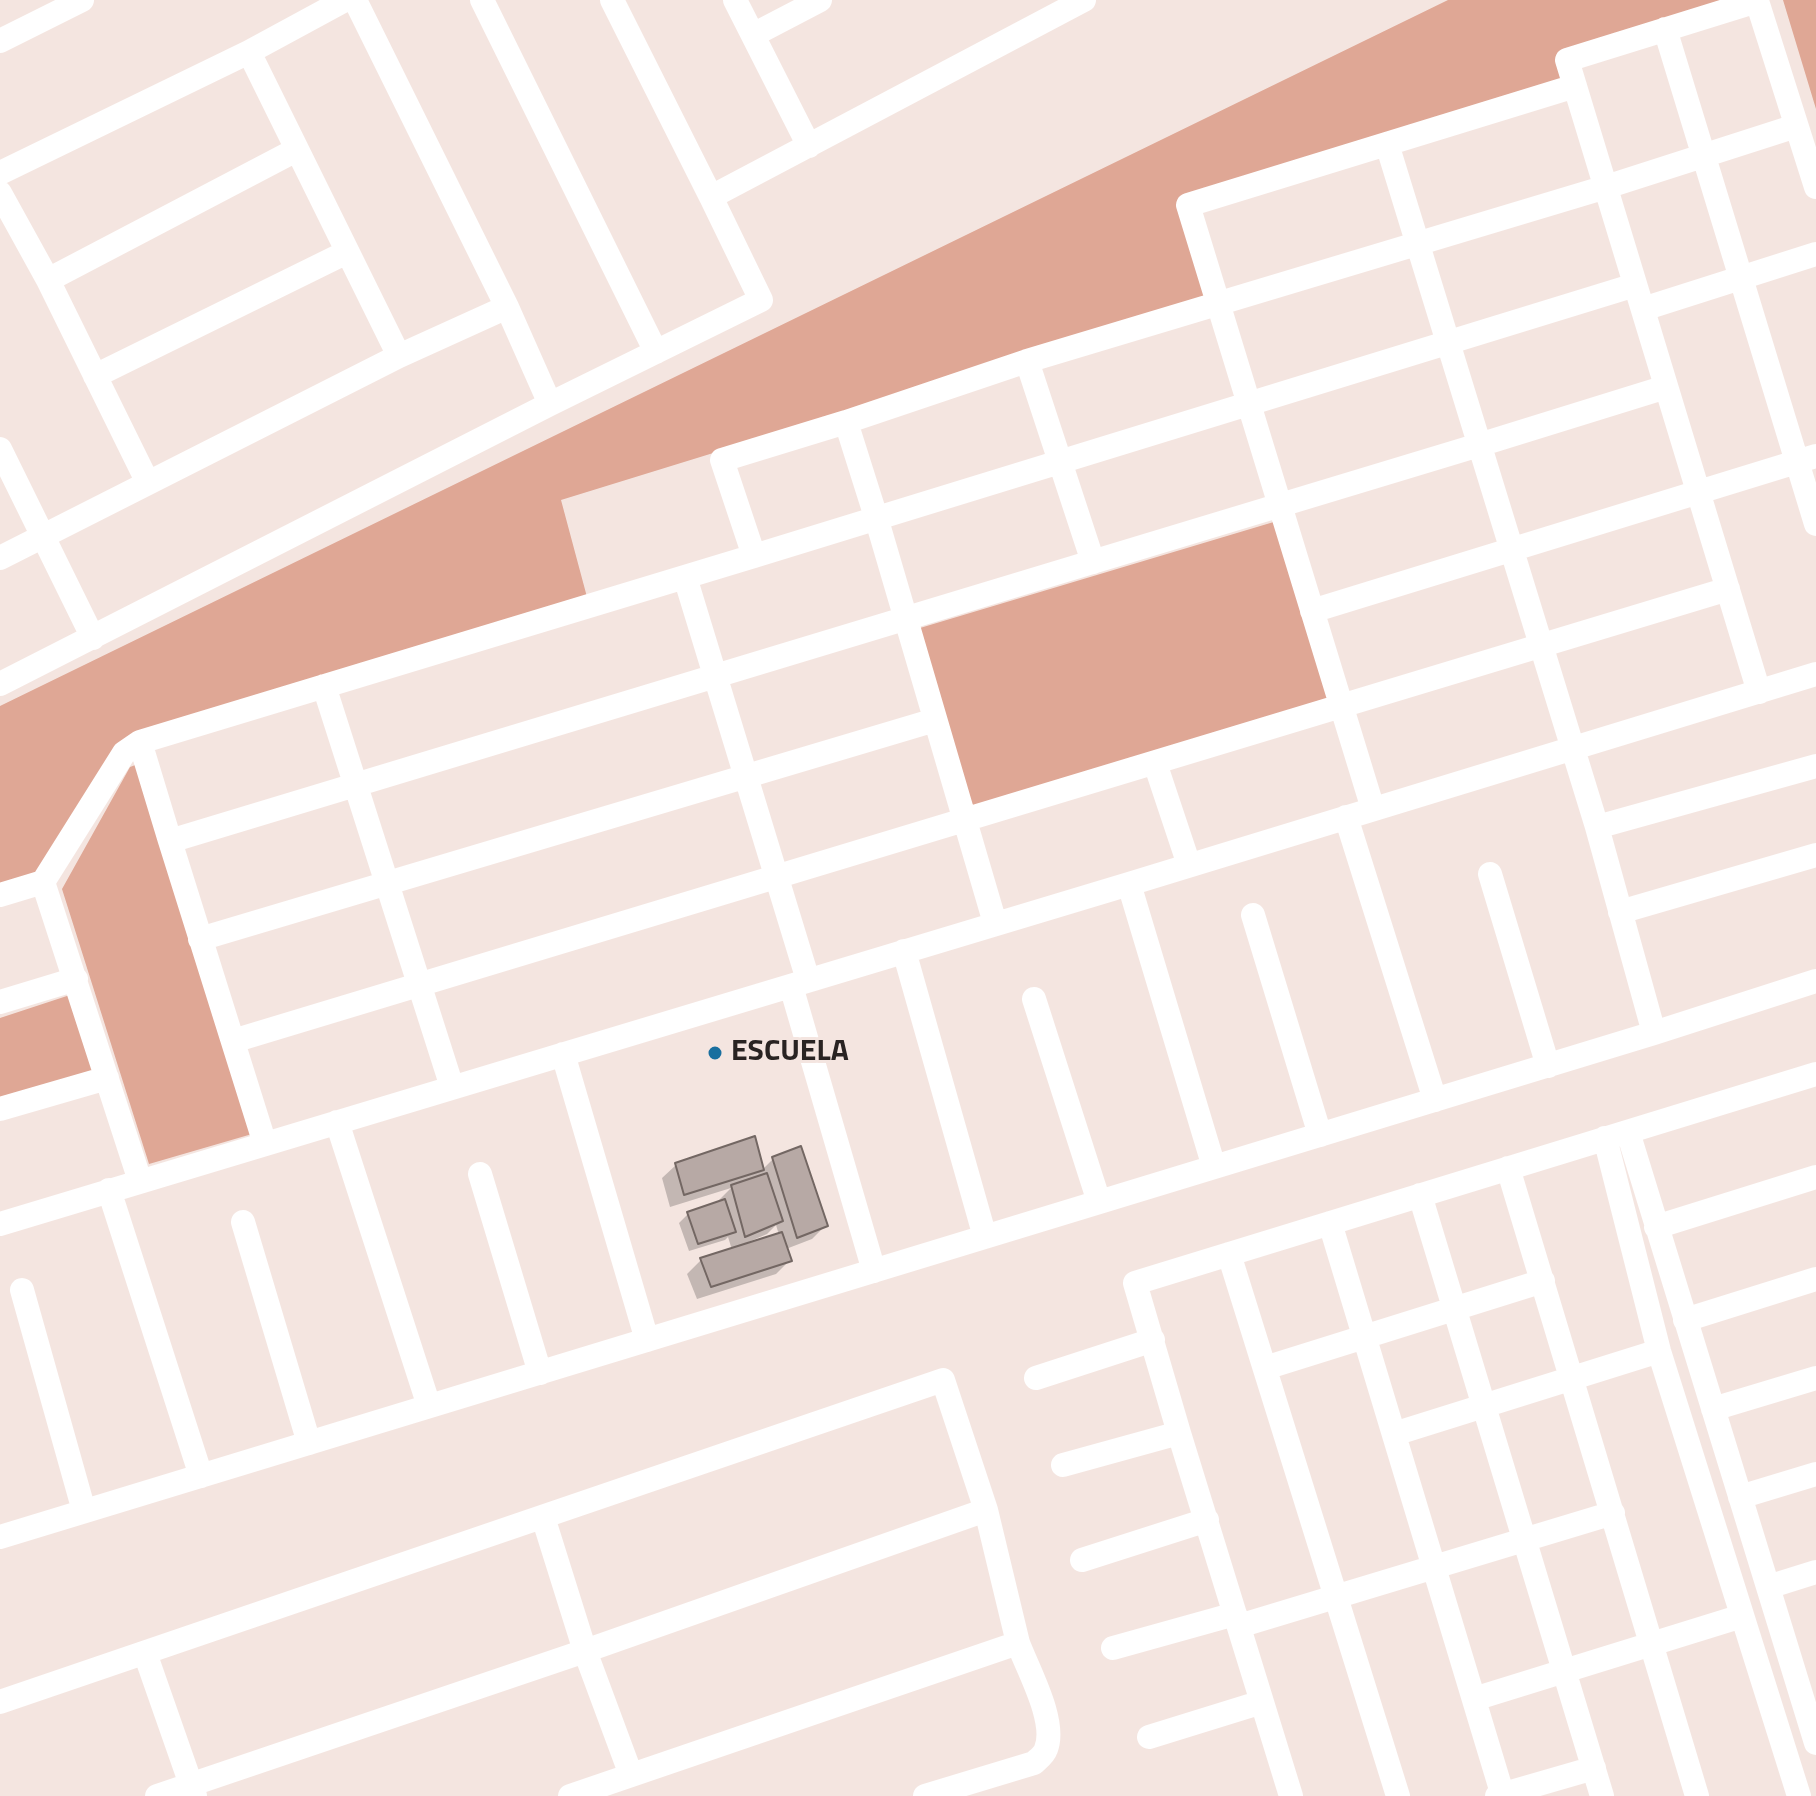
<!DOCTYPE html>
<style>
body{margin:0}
canvas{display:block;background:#f4e5e0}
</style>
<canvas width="1816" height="1796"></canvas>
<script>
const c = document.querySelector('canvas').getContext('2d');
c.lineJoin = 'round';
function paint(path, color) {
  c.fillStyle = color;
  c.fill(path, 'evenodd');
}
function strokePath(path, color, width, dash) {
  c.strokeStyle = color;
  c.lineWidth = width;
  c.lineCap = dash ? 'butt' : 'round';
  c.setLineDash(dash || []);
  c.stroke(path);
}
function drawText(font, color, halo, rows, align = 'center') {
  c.font = font + ' "Titillium Web",sans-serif';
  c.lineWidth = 6;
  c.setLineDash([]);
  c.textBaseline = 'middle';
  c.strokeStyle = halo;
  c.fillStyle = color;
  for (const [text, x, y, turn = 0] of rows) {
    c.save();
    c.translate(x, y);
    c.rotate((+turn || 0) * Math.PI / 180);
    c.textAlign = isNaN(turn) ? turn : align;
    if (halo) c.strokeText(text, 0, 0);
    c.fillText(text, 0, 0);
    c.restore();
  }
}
paint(new Path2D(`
 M1448,0H1737L1559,56L1567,84L1180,200L1212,299L561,500L587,597L121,741L48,873L0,887V706Z
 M1783,0H1816V109Z
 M1277,521L1331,699L972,809L920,628Z
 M138,764L252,1134L149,1164L62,889L130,767Z
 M73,994L97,1074L0,1103V1018Z`), '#dfa795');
paint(new Path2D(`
 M773,1159L826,1225L812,1239L786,1249L790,1260L776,1274L697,1299L687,1274L701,1260L732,1250L728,1237L725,1240L689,1251L679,1223L688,1214L718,1203V1201L731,1188L670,1207L662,1178L676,1165L762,1170ZM776,1225L779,1235L747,1245L746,1243L767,1234Z`), '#0003');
const building = new Path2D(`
 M755,1136L764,1170L684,1195L675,1163Z
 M801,1146L828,1226L797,1238L772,1157Z
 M767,1173L783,1221L745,1237L731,1185Z
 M725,1199L736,1232L698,1244L687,1212Z
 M782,1232L792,1261L711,1287L700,1258Z`);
paint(building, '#b7a9a5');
strokePath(building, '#736763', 2);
strokePath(new Path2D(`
 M355,0L507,307L550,404
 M482,0L656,352
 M612,0L711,197L1084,0
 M735,0L809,146
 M1665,29L1816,524
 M753,35L820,0
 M0,41L82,0
 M249,52L345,0
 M1387,144L1597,827L1654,1033
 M0,173L249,52L399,356
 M0,193L48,280L148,483
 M48,280L296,150
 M1643,309L1816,254
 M1027,361L1093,562
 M95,376L347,252
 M846,422L876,517L995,923
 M0,449L93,638
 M754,556L722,460L846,422L1027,361L1606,187L1796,126
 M0,558L399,356L507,307
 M685,577L808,980
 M1312,611L1816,456
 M0,684L550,404L761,300L711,197
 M324,686L452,1087
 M1759,692L1567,60L1757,1L1816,187
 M140,742L170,841
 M1155,763L1189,865
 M1373,809L1188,205L1575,86
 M1346,817L1435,1100
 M1597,827L1816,766
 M1490,874L1548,1066
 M43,882L140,1181
 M1129,884L1214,1167
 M0,895L43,882L124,753L140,742L754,556L1635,285
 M1620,912L1816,855
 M1253,915L1320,1135
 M200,939L935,720
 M904,951L985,1237
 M791,986L874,1271
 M1034,999L1099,1202
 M0,1002L76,979
 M233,1041L1728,589
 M563,1054L647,1340
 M0,1109L107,1078
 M337,1122L429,1406
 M1628,1132L1816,1743
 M1605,1138L1659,1351L1799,1796
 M265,1144L170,841L1479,445L1666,387
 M1508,1168L1697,1796
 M480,1174L540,1373
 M109,1190L201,1476
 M1420,1195L1602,1796
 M243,1222L309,1443
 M1330,1223L1503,1796
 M0,1224L1129,884L1816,674
 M1656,1227L1816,1177
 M1229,1254L1398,1796
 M22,1290L84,1511
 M1685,1320L1816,1279
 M1265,1368L1543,1281
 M1036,1378L1153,1340
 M1713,1409L1816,1378
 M1394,1434L1659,1351
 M1063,1465L1179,1433
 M1740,1497L1816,1474
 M543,1517L585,1651L631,1775
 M0,1537L1654,1033L1816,981
 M1082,1560L1207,1520
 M1768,1587L1816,1572
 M1239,1626L1613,1513
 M1113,1648L1235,1614
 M145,1653L195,1796
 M1474,1699L1742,1616
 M0,1702L943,1380L986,1510L585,1651L157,1796
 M1149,1737L1262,1702
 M570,1796L1018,1643L986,1510
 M925,1796L1034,1763C1038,1759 1044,1755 1046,1749C1057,1721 1028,1670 1018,1643
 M1291,1796L1179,1433L1135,1283L1816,1074
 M1497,1796L1594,1768`), '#fff', 24);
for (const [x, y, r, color] of [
 [715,1053,8,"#196f9f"]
]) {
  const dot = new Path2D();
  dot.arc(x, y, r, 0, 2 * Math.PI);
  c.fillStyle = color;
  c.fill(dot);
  strokePath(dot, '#f4e5e0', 3);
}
drawText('bold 30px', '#292322', '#f4e5e0', [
 ["ESCUELA",731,1053]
], 'left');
</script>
